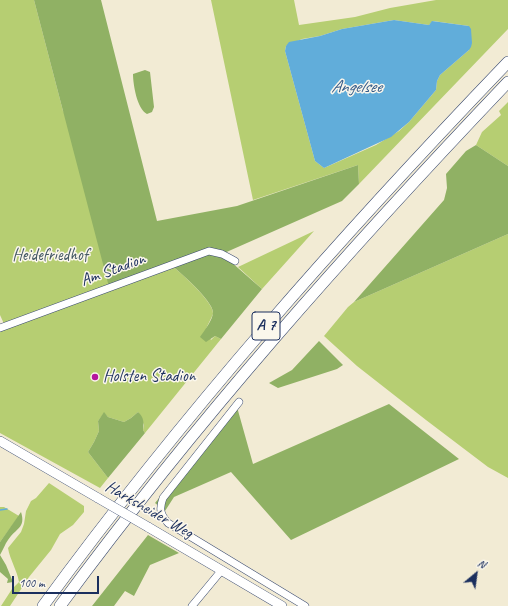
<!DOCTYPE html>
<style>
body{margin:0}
#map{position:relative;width:508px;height:606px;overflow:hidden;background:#f2ebd4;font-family:Caveat,sans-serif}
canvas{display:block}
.north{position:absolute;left:456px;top:554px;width:40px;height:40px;-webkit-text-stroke:3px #fbf7ec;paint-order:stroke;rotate:29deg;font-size:11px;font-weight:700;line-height:16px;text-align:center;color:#1b2f5e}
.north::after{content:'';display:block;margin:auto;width:14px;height:18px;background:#1b2f5e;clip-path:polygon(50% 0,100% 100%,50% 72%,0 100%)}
.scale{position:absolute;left:12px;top:576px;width:87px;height:18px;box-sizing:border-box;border:2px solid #1b2f5e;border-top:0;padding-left:5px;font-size:12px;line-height:14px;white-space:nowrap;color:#1b2f5e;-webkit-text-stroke:3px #fbf7ec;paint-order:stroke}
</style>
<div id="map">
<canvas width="508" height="606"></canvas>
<div class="north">N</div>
<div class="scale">100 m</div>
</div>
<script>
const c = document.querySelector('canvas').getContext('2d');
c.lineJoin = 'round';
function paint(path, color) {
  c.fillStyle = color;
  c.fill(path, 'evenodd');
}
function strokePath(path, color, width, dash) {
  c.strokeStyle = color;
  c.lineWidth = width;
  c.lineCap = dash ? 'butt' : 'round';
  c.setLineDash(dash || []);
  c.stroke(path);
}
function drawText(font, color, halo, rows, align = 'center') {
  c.font = font + ' Caveat,sans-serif';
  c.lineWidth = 3;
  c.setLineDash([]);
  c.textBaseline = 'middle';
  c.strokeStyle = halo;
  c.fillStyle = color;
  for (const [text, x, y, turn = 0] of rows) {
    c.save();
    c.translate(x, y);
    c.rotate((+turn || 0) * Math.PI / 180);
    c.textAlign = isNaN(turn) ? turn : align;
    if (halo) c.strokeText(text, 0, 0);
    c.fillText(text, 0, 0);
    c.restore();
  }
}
paint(new Path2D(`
 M0,0H34L63,111L171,265C180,272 215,303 213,314C211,319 208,324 206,329L211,340L215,336L221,339L145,433L143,430L144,425L138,412L131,418L124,422L108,417L104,413L98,421L99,431L94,442L88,452L108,478L100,488L0,433V328L5,326L0,315Z
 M211,0H294L299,25L355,17L390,8L436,0H508V29L359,184L358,165L253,200ZM394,20L429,25L433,21L469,26V50L440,75L437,81L436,90L409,122L399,131L376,145L324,168L315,161L285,51L286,46L302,39L320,36L342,29Z
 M508,102V166L476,145L482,132L501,115L499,111Z
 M314,231L262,289L238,267Z
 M508,234V478L488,467L426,420L357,366L324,336L348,307L354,302Z
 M49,483L84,506V512L73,525L60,534L51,550L29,577L10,606H1L12,589L19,582C17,570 10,560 8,548L21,532L24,524L26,511L31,501L36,498Z
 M0,507H4L19,516L0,542Z`), '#b6ce72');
paint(new Path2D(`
 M34,0H101L157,221L237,206L358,165L359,184L342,201L222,254L262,289L221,339L215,336L206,342L200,337C204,331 213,320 213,312C212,300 181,273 171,265L109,287Z
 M145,70L150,72L154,107L152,112L147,114C137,109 133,84 133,74Z
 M476,145L508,166V234L354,302L444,200L447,188L446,174L466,151Z
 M319,341L343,365L337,369L278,388L269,383L292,370Z
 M389,404L459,459L291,540L231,472L174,497L165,511L155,503L230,410L237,407L253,464Z
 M104,412L108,417L124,422L131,418L138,412C144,417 144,423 143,430L145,433L108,478L88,452L94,442L99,431L98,421Z
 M21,512C26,528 16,528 8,540C5,544 3,550 0,555L6,565L13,582L7,583L8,579L0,572V542Z
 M148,535L179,553L150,565L134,596L125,591L114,606H92Z`), '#90b164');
paint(new Path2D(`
 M394,20L429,25L432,21L469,26L471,29L472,43L471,47L469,50L440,75L437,81L436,90L409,122L391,137L324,168L315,161L285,51L286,46L289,42L320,36L342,29Z`), '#61adda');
strokePath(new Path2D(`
 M0,510L7,509`), '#61adda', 1.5);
const minor = new Path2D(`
 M0,328L209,251L222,254L235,261
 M239,402L163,498C159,509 160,514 168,523L305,606
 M192,606L221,571`);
const major = new Path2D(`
 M0,441L98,498
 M148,527L282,606`);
const highway = new Path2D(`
 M43,606C184,413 343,234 508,62
 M60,606C196,421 349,249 508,82`);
strokePath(minor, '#3b4b70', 8);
strokePath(major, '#3b4b70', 10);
strokePath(highway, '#3b4b70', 12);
strokePath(minor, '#fff', 7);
strokePath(major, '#fff', 9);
strokePath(highway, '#fff', 11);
const majorBridge = new Path2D(`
 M98,498L148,527`);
strokePath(majorBridge, '#3b4b70', 10, []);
strokePath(majorBridge, '#fff', 9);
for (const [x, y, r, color] of [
 [95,377,4,"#b5179e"]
]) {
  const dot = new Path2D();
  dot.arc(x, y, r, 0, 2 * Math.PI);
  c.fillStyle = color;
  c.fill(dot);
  strokePath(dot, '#fbf7ec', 1.5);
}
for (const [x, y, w] of [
 [266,326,28]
]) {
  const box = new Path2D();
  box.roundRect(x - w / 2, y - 14, w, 28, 3);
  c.fillStyle = '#fbf7ec';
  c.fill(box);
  strokePath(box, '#1b2f5e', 1);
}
drawText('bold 16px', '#1b2f5e', null, [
 ["A 7",266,326]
]);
drawText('17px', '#425763', '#fbf7ec', [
 ["Heidefriedhof",50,256]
]);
drawText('17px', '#1b2f5e', '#fbf7ec', [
 ["Am Stadion",113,270,-20],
 ["Harksheider Weg",149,510,30]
]);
drawText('17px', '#1b2f5e', '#fbf7ec', [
 ["Holsten Stadion",103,377]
], 'left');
drawText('italic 18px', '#345b89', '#fbf7ec', [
 ["Angelsee",356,87]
]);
</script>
